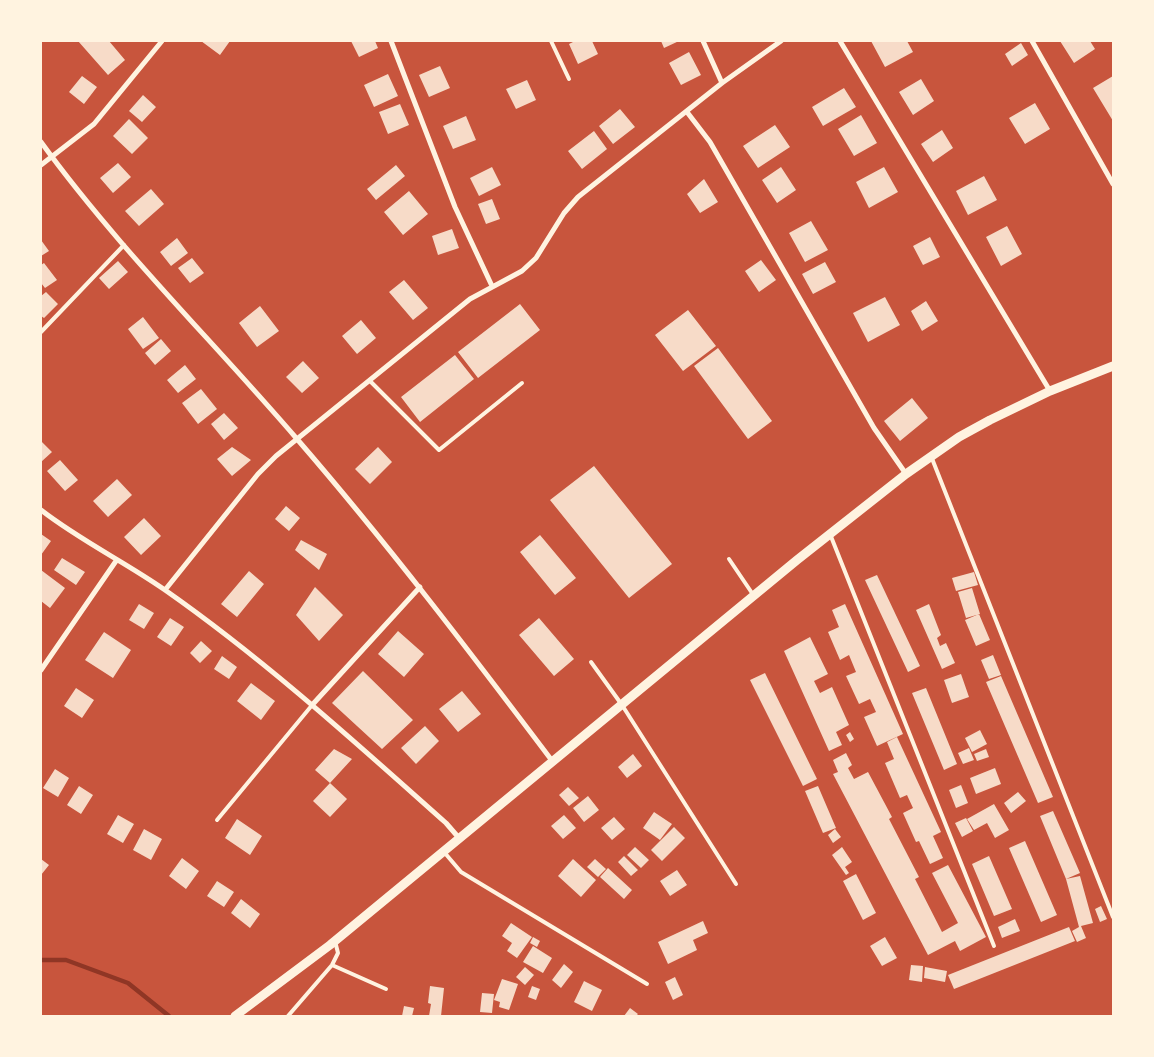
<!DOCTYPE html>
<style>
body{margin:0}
#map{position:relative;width:1154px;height:1057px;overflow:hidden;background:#c8553d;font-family:"Sofia Sans Condensed",sans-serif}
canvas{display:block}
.frame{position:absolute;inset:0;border:42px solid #fff3e0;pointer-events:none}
</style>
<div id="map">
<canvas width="1154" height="1057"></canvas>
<div class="frame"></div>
</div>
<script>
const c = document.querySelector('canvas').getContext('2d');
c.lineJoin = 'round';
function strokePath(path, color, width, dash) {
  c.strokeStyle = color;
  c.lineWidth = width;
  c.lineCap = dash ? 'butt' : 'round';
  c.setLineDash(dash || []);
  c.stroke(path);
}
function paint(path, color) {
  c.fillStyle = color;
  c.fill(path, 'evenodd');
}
strokePath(new Path2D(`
 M41,960H66L128,983L169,1016`), '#8f3625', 4.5);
paint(new Path2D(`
 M78,41H109L125,60L108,75Z
 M201,41H230L220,55Z
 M351,41H375L378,48L359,57Z
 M575,41H592L598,54L578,64L569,44Z
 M661,41H679L664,48Z
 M871,41H907L913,52L885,67Z
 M1060,41H1090L1095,49L1074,63Z
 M1021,43L1028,55L1012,66L1005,54Z
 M689,52L701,75L681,85L669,63Z
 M440,66L450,88L429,97L419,75Z
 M388,74L398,96L374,107L364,85Z
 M82,76L97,87L84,104L69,92Z
 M1113,76V121L1093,88Z
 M921,79L934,101L913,115L899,92Z
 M527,80L536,100L516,109L506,89Z
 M844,88L856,107L823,126L812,107Z
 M143,95L156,107L142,122L129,111Z
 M1035,103L1050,129L1025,144L1009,118Z
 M400,104L409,125L388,134L379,112Z
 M620,109L635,127L613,144L599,126Z
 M861,115L877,143L854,156L838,129Z
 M466,116L476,140L453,149L443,126Z
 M129,119L148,138L132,154L113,136Z
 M775,125L790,147L758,168L743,146Z
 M942,130L953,148L933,162L921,144Z
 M594,131L607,149L582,169L568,151Z
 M118,163L131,177L113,193L100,178Z
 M396,165L405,176L376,200L367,189Z
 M492,167L501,185L479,196L470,178Z
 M781,167L796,190L777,203L762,180Z
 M884,167L898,192L869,208L856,182Z
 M984,176L997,200L968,215L956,191Z
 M704,179L718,202L700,213L687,194Z
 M151,189L164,204L139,226L125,211Z
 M409,191L428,214L403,235L384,212Z
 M492,199L500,219L486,224L478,204Z
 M811,221L828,250L805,262L789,233Z
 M1007,226L1022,254L1001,266L986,237Z
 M452,229L459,248L438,255L432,236Z
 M930,237L940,257L923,265L913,246Z
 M177,238L188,253L171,266L160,252Z
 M41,240L49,251L41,256Z
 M192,258L204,273L190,283L178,268Z
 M761,260L776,280L759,292L745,271Z
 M118,261L128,272L109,289L99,278Z
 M825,262L836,282L813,294L802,274Z
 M44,263L57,280L45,288L41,283V265Z
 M404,280L428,308L413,320L389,292Z
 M46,292L58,304L44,318L41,316V296Z
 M885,297L900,325L868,342L853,313Z
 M926,301L938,321L922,331L911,311Z
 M520,304L540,330L478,378L458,352Z
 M260,306L279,331L257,347L239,323Z
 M688,310L716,346L683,371L655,335Z
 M143,317L159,338L143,349L128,329Z
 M361,320L376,338L357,354L342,336Z
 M161,339L171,351L155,365L145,353Z
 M718,348L772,421L748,439L694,366Z
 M455,355L474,379L420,422L401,397Z
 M303,361L319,378L302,393L286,377Z
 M185,365L196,379L178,393L167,380Z
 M201,389L217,409L198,424L182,403Z
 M912,398L928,418L900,441L884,421Z
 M224,413L238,428L224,440L211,424Z
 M41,441L52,452L41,462Z
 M232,447L251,460L232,476L217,459Z
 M378,447L392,462L370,484L355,469Z
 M60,460L78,480L65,491L47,471Z
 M594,466L672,564L629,598L550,500Z
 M117,479L132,495L108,517L93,501Z
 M286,506L300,518L289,531L275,519Z
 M144,518L161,536L141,555L124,537Z
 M41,534L51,541L41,555Z
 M540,535L576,578L555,595L520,552Z
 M301,540L327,554L319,570L295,550Z
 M62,558L85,572L76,585L54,570Z
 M41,570L65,588L50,608L41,601Z
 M249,571L264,584L237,617L221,604Z
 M974,572L978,585L956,591L952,578Z
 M877,575L920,666L908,672L865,580Z
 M315,587L343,615L319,641L296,615Z
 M972,588L980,614L966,618L958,592Z
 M139,604L154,613L144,629L129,620Z
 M845,604L903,734L877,746L864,717L876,712L870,699L859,704L846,676L856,672L849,655L840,660L828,632L839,627L832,610Z
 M929,604L941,635L937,638L940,646L946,643L955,663L942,669L916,610Z
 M979,614L990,640L976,646L965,620Z
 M170,618L184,627L171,646L157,637Z
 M539,618L574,659L554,676L519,635Z
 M398,631L424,654L404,677L378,654Z
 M104,632L131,650L113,678L85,660Z
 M810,637L828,674L814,681L820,693L832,687L849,725L836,732L842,745L829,751L784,651Z
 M201,641L212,651L200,663L190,653Z
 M993,655L1001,675L989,679L981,660Z
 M222,656L237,667L229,679L214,669Z
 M363,671L413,720L382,749L332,703Z
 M765,673L817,779L803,786L750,680Z
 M961,674L969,697L952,703L944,680Z
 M1001,676L1053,797L1038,803L986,682Z
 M251,683L275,701L261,720L237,701Z
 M76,688L94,700L82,718L64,706Z
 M926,688L957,764L944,770L912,693Z
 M462,691L481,714L458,732L439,709Z
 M425,726L439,741L416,764L401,748Z
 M980,730L987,744L972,752L965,738Z
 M850,732L854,739L850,742L846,735Z
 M897,737L941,832L933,836L943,858L930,864L919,841L916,842L903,813L913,808L907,795L900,798L885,763L894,759L887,742Z
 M969,748L974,760L963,764L958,753Z
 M334,749L352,759L330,783L315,770Z
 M986,749L989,757L977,761L974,754Z
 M846,753L852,765L848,768L854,779L868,772L892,817L889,819L919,877L915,879L942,932L958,923L932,873L948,865L986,937L960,951L955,941L928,955L833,774L838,772L833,760Z
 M633,754L642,766L627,778L618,767Z
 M995,768L1001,784L976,794L970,778Z
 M55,769L69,778L58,797L43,788Z
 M330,783L347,799L330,817L313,801Z
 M961,785L968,803L956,808L949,790Z
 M79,786L93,795L81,814L67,805Z
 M818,786L836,828L823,833L805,791Z
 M568,787L579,798L569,806L559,795Z
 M1018,792L1026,801L1011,813L1004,803Z
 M588,796L599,810L584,822L573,808Z
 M994,804L1009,830L995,838L987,823L974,830L967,819Z
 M1053,811L1080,873L1066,879L1040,816Z
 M654,812L672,824L660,840L643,828Z
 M118,815L134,824L123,843L107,834Z
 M564,815L576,828L563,839L551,826Z
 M614,817L625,829L612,840L601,828Z
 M966,818L973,831L962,837L955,823Z
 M237,819L262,836L250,855L225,838Z
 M674,827L685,838L662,861L651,850Z
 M144,829L162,839L151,860L133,850Z
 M835,829L841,837L833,843L828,835Z
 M1025,841L1057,915L1041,922L1009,848Z
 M635,847L649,860L641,868L627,855Z
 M842,847L852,862L845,867L849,873L846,875L832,855Z
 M624,856L638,870L631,876L618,862Z
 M989,856L1012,909L994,916L972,864Z
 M182,858L199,871L186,889L169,876Z
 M41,859L49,865L41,875Z
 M573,859L596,880L581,897L558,876Z
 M595,859L606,869L598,877L587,867Z
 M608,868L632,890L624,899L600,877Z
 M677,870L687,885L670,896L660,881Z
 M856,874L876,913L863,920L843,881Z
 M1080,876L1093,923L1081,926L1086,938L1077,942L1072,931L1079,927L1066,879Z
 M217,881L234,892L224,907L207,896Z
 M241,899L260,914L250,928L231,913Z
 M1101,906L1107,919L1100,922L1095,909Z
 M1015,919L1020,931L1002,938L998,927Z
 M703,921L708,933L693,940L697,950L668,964L658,942Z
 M511,923L532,937L517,958L507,951L512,943L502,936Z
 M1069,927L1075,941L954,989L948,975Z
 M533,937L540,941L537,947L530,943Z
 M885,937L897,958L882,966L870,946Z
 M533,946L552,958L543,973L523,962Z
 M564,964L573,972L561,988L552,980Z
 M911,965L923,966L922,982L909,980Z
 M525,967L534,975L525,985L516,977Z
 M925,967L947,971L945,982L924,978Z
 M675,977L683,995L673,1000L665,982Z
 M502,979L518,984L509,1010L499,1007L500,1002L494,1000Z
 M584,981L602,990L592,1011L574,1002Z
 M430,986L444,988L441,1016H429L431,1004L428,1003Z
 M532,986L540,989L536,1000L528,997Z
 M482,993L494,994L492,1013L480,1012Z
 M404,1006L414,1008L412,1016H402Z
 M630,1008L638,1014L636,1016H624Z`), '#f7dbc8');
strokePath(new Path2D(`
 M551,41L569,79
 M41,332L124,245
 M370,381L439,450L522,383
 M931,456L1113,917
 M830,534L994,946
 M729,559L754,596
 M591,662L622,705L736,884
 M217,820L313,704
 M444,852L461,872L647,984
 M332,965L386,989
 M288,1016L332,965L338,953L335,941`), '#fff3e0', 4);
strokePath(new Path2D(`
 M391,41L455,207L492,286
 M703,41L722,83
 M840,41L1050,391
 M1032,41L1113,184
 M687,112L710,142L874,428L906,474
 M41,142C118,248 212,340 297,439C387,543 470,652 553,762
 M41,165L94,124L162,41
 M41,510C81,541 125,562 165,590C265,660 355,742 446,823L459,838
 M165,590L258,474L276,456L470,299L522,271L536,258L564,213L578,197L722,83L781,41
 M41,670L116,561
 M313,704L420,587`), '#fff3e0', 5);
strokePath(new Path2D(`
 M235,1016L330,945L797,560L906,474L959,437L990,420L1050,391L1113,366`), '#fff3e0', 9);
</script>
